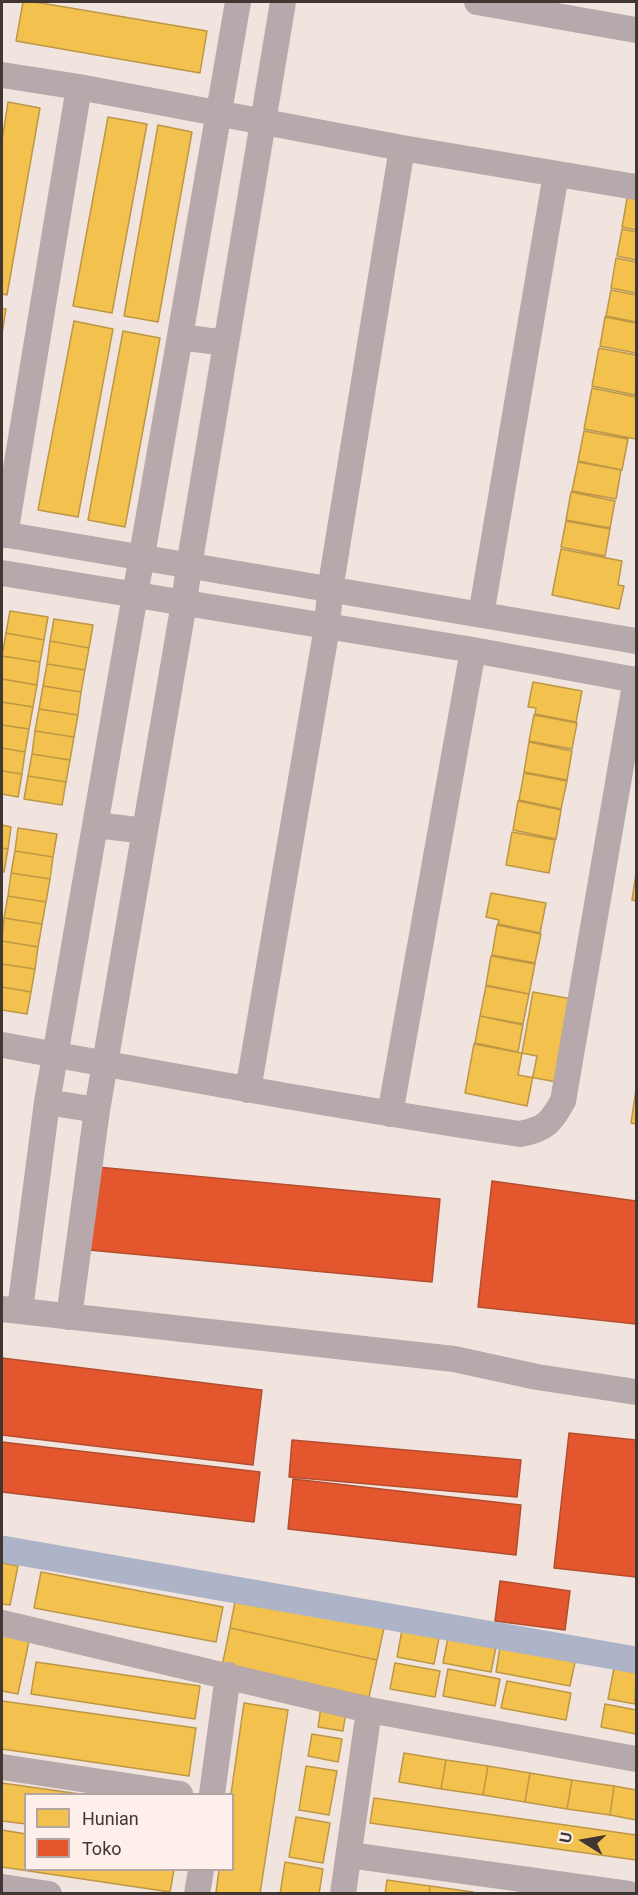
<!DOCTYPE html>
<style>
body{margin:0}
#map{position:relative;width:638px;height:1895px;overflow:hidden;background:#f1e4de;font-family:Roboto,sans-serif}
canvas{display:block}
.frame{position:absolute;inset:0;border:3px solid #403632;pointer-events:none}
.legend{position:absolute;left:24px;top:1793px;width:210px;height:78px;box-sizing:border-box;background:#ffefea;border:2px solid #b3a5a0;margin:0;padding:8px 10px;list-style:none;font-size:18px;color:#403632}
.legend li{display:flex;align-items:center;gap:12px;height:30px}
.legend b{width:30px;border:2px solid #b3a5a0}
.north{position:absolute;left:554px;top:1811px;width:60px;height:60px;-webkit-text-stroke:4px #ffefea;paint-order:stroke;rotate:281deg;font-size:16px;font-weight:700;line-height:24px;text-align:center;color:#403632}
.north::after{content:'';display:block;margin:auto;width:21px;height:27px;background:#403632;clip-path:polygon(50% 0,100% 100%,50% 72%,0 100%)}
</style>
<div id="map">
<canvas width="638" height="1895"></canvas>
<div class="frame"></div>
<ul class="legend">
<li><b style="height:16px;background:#f2c14e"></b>Hunian</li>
<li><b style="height:16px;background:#e4572e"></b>Toko</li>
</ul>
<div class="north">U</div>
</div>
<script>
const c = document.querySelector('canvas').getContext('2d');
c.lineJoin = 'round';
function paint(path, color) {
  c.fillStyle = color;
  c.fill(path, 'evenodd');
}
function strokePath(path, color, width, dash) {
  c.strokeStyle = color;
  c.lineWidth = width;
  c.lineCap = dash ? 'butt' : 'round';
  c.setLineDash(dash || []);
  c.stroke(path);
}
const homes = new Path2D(`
 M23,2H35L207,31L200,73L16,41Z
 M8,102L40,108L7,295L2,294V141Z
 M108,117L147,124L112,313L73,306Z
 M158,125L192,132L158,322L124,316Z
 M628,193L636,195V230L622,227Z
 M622,229L636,232V260L617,256Z
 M616,258L636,262V293L611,288Z
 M611,290L636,295V322L606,316Z
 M2,309H6L2,334Z
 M605,317L636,323V353L600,346Z
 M74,321L113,329L78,517L38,510Z
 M123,331L160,338L125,527L88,520Z
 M599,348L636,355V385L635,395L592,386Z
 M592,388L636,397V439L584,429Z
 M584,431L628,439L622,470L578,461Z
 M578,462L621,470L616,499L572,491Z
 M571,492L615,501L610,528L566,520Z
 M566,521L610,529L605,556L561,547Z
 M561,549L622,561L618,585L624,586L619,609L552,595Z
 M10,611L48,617L44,640L6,633Z
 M54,619L93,625L89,648L50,641Z
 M6,633L44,640L40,662L2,656Z
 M50,641L89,648L85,670L47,664Z
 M2,656L40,662L37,685L2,679Z
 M47,664L85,670L81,692L43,686Z
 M2,679L37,685L33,707L2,702Z
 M533,682L582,691L576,722L535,714L536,708L528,707Z
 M43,686L81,692L78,715L39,709Z
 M2,702L33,707L29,729L2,725Z
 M39,709L78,715L74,737L35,731Z
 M534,715L577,723L572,749L529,741Z
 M2,725L29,729L25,752L2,748Z
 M35,731L74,737L70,760L32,754Z
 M529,742L572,751L567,780L524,772Z
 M2,748L25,752L22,774L2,771Z
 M32,754L70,760L66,782L28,776Z
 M2,771L22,774L18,797L2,794Z
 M524,773L567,781L561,809L519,800Z
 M28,776L66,782L62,805L24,799Z
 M518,801L561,810L556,839L513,830Z
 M2,825L11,827L8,849L2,848Z
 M18,828L57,834L53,857L15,851Z
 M512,832L555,840L549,873L506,865Z
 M2,848L8,849L4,872L2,871Z
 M15,851L53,857L50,879L11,873Z
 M11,873L50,879L46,902L8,896Z
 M636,873V901L632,900Z
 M491,893L546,903L540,933L498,924L499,920L486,917Z
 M8,896L46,902L42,924L4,918Z
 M4,918L42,924L38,947L2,941Z
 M497,925L541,934L535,963L492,955Z
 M2,941L38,947L35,969L2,964Z
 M491,956L535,964L529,994L486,985Z
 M2,964L35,969L31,992L2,987Z
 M486,986L529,994L523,1024L480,1016Z
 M2,987L31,992L27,1014L2,1010Z
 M533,992L572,999L557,1082L518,1075Z
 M480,1016L523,1025L518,1052L475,1043Z
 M474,1044L537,1056L527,1106L465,1093Z
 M636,1089V1124L631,1123Z
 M2,1563L18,1566L10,1605L2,1604Z
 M41,1572L223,1607L216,1642L34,1608Z
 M236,1596L384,1628L377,1660L230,1628Z
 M230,1628L377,1660L369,1697L222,1666Z
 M402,1630L439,1638L434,1664L397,1657Z
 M2,1635L29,1641L18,1694L2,1691Z
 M448,1637L496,1647L491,1672L443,1663Z
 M500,1647L575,1662L570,1686L496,1672Z
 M36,1662L200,1686L195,1719L31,1694Z
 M395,1663L440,1671L435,1697L390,1689Z
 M614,1668L636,1673L635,1704L608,1699Z
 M448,1669L500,1679L495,1706L443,1696Z
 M507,1681L571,1693L566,1720L501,1708Z
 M2,1701L196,1728L189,1776L2,1749Z
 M244,1703L288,1710L260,1894H224L216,1892L219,1870H232V1794H231Z
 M605,1704L636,1710V1734L601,1727Z
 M321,1707L346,1712L343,1731L318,1727Z
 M312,1734L342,1739L338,1762L308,1756Z
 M404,1753L446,1760L441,1789L399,1782Z
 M446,1760L488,1766L483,1795L441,1789Z
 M306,1766L337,1771L329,1815L299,1810Z
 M488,1766L530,1773L525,1802L483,1795Z
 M530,1773L572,1780L567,1809L525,1802Z
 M572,1780L614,1786L610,1815L567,1809Z
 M2,1783L80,1794H26V1824L2,1821Z
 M614,1786L636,1790V1820L610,1815Z
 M374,1798L636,1835V1860L370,1823Z
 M296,1817L330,1823L323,1863L289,1857Z
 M2,1830L26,1834V1870H174L170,1892L2,1867Z
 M285,1862L323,1869L319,1894H280Z
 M387,1880L430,1886L429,1894H385Z
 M430,1886L473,1892V1894H429Z`);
paint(homes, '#f2c14e');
strokePath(homes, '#bd9746', 1.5);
const shops = new Path2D(`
 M97,1167L440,1199L432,1282L89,1250Z
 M492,1181L636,1201V1324L478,1307Z
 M2,1358L262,1390L253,1465L2,1435Z
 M569,1433L636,1440V1577L554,1568Z
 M292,1440L521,1460L517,1497L289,1477Z
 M2,1442L260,1472L254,1522L2,1492Z
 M293,1479L521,1505L516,1555L288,1529Z
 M500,1581L570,1591L565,1630L495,1621Z`);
paint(shops, '#e4572e');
strokePath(shops, '#b34d2f', 1.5);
strokePath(new Path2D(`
 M2,1549L636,1660`), '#adb4c8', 27);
strokePath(new Path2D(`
 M477,2L636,30
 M2,75L79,87L402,148L636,187
 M180,337L226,343
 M2,534L636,641
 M5,535L79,87
 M2,573L473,650L636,680
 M481,615L556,174
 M96,825L145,831
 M2,1045C174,1076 346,1108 520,1134C546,1129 550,1123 563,1101L636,679
 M248,1090L327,627L330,590L402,148
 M47,1102L97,1110
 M390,1114L473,650
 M2,1309L454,1359L537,1377L636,1392
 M20,1310L47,1102L238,2
 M69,1317L97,1110L184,603L189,566L283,2
 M2,1623L369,1710L636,1759
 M2,1767L180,1794
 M212,1794L228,1675
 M349,1855L629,1894
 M2,1887L49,1894
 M197,1894L201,1870
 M343,1894L369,1710`), '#b6a8ab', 26);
</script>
